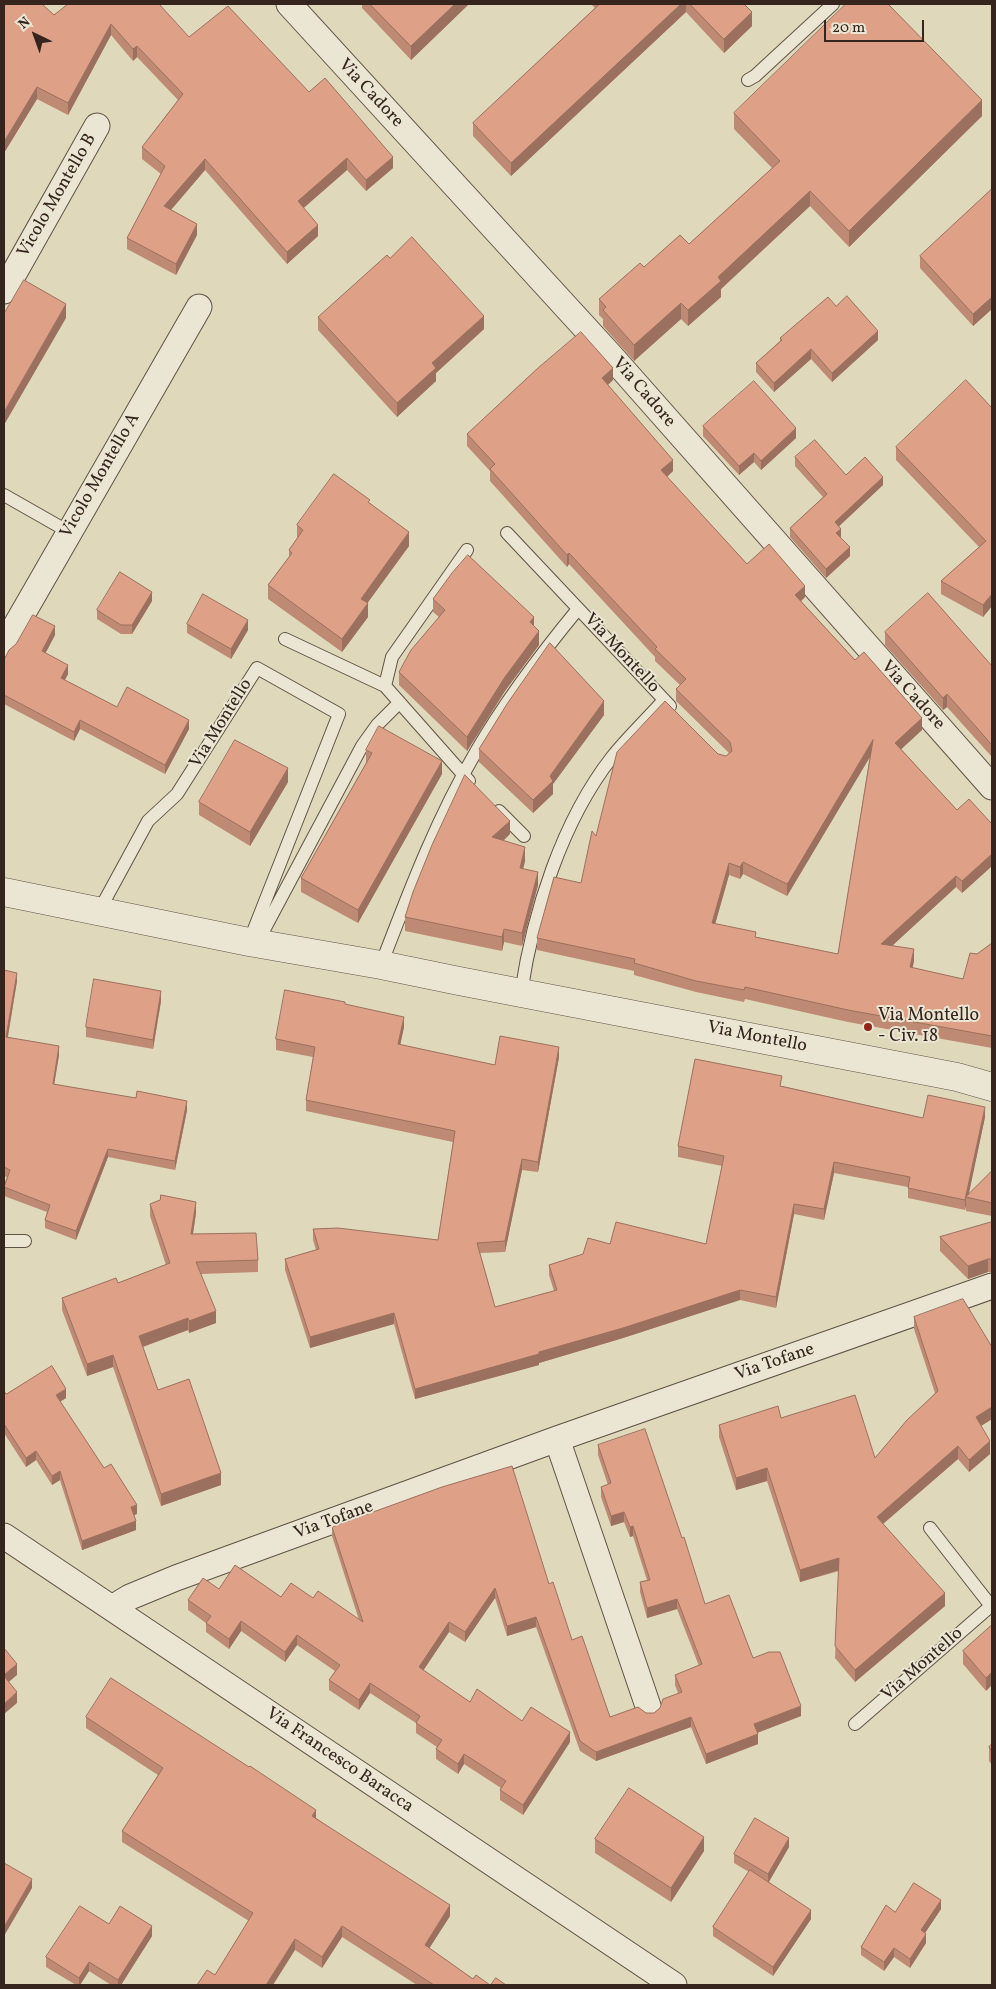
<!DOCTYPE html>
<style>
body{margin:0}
#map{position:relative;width:996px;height:1989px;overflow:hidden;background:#e0d8bb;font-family:Vollkorn,serif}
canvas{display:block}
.frame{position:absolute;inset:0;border:5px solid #35251e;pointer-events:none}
.north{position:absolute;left:10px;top:10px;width:50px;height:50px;-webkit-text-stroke:4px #ebe6d3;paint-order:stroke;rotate:318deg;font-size:14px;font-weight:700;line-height:20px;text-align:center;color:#35251e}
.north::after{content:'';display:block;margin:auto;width:18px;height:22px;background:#35251e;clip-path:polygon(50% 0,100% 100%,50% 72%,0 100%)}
.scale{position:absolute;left:824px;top:20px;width:100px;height:22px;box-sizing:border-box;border:2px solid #35251e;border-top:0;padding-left:6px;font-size:15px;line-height:18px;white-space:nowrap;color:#35251e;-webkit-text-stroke:4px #ebe6d3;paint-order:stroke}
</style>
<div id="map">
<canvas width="996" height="1989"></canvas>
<div class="frame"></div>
<div class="north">N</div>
<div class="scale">20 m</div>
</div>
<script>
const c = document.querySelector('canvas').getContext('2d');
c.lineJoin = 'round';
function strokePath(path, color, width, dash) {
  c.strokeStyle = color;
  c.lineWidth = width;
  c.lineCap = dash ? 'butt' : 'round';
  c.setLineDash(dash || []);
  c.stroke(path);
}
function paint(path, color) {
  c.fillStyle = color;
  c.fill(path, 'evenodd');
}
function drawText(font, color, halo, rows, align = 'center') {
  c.font = font + ' Vollkorn,serif';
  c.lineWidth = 4;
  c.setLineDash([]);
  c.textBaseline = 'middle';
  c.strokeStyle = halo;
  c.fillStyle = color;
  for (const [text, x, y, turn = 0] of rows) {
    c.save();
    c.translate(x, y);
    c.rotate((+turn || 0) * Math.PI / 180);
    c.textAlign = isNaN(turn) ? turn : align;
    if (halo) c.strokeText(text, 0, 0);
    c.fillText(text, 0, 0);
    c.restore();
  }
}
const service = new Path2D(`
 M748,80L755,76L833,4
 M4,495L69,532
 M507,533L670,706
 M285,639L385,686L469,781
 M385,686L392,657L467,550
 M499,811L524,836
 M99,911L148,821L177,794L257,668L339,714L249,942
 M257,943L362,746L377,725L399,703
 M381,965C409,892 437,818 477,750C506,700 541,654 578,609
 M521,993C533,913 562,821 612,757C628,737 647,719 664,700
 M4,1241H25
 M930,1528L991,1606
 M855,1724L992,1605`);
const minor = new Path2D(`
 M289,4L611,356L992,787
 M4,291L97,126
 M4,646L199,307
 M557,1439L649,1709
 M4,1536L674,1985
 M112,1608L130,1597L176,1578L557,1439L992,1286`);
const tertiary = new Path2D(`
 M4,892L249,942L381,965L459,981L957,1077L992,1087`);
strokePath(service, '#605245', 14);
strokePath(minor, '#605245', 27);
strokePath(tertiary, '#605245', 29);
strokePath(service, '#ebe6d3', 12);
strokePath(minor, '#ebe6d3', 25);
strokePath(tertiary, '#ebe6d3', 28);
paint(new Path2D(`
 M4,4L54,15L68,4L189,37L309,92L393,168L366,191L347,170L303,208L318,236L287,264L205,170L171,210L197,235L176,275L127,249V238L161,174L142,159V147L178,100L137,57L133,61L111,35L68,115L37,99L4,153Z
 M362,4H469L411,60L362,8Z
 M591,4H744L752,26L724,53L686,12L511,176L473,136V123L595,8Z
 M734,113L982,116L849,247L810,206L721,289V297L688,326L681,319L634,361L603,326V319L599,315V299L644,267L689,244L772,168L734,129Z
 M992,189V309L973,326L920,268V256Z
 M836,306L878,340L832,382L811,359L774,392L756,372V363L780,341V338Z
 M318,317L484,329L436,373V381L397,417L318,330Z
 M613,380L608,385L673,471L667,477L747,564L805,597L801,601L855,660L922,730L901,749L957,810L992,824V866L962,893L956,887L893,945L914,961L912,968L963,979L977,954L992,943V1048L848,1022L745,999L744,1002L696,992L634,975V971L537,950V938L581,883L596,836L718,754L726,756L729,753L676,701V689L680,685L655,661V657L569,564L567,567L490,481V471L467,446V434ZM870,756L838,954L756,937L715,924L729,875L740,879L743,874L787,896Z
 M992,408V606L983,617L941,594V581L979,547L896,460V447Z
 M703,426L796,438L761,470L754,462L739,475L703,436Z
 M795,457L846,475L883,485L839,526L841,537V538L850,556L826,578L790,537V528L823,497L795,466Z
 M370,503L409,546L367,603L368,617L342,652L268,599V585L289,557V550L297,538V525Z
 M433,599L534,626L539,645L505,691L467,751L399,685V672L439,617L433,612Z
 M152,601L132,634H121L97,619V610Z
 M187,624L248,630L231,659L187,633Z
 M885,632L992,666V757L947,707L943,710L885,645Z
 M55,635L45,653L68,674L65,680L117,707L189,729L165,774L80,729L74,741L4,704V660Z
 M604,715L553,784V794L533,813L479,762V749Z
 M366,750L442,774L358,923L301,892V878L366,763Z
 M288,782L250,846L199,815V802Z
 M510,834L503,841L525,861L523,869L538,885L522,946L504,942L502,951L405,931V917Z
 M4,970L17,981L8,1037L59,1055L54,1084L187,1110L175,1170L108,1157L76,1240L45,1228V1220L47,1212L4,1196V1185L7,1177L4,1176Z
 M161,1001L153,1049L86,1037V1027Z
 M345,1004L404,1027L400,1045L495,1065L559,1057L538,1172L522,1170L505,1252L480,1253L495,1307L554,1291L549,1275V1265L583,1254L610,1244H706L722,1166L678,1157V1146L782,1086L923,1118L985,1117L968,1195L992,1171V1216L966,1211V1205L965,1210L908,1198V1187L834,1173L824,1220L794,1214L776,1308L740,1300L623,1338L539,1363V1365L415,1399L394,1324L310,1348L285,1270V1259L316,1250L313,1240V1229L438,1240L453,1142L306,1111V1100L313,1057L276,1050V1039Z
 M150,1204L196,1213L193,1234L258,1260V1272L201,1274L216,1323L189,1333L188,1330L143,1347L158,1390L221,1485L161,1506L113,1367L87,1376L62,1310V1298L118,1283L166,1265L150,1216Z
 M992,1222V1272H988L968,1279L940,1251V1237Z
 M992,1287V1303L991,1302V1288Z
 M914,1317L992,1347V1419L981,1426L990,1454L969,1472L958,1459L883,1524L945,1606L855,1682L835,1658L839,1571L800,1582L767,1481L736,1490L719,1437V1425L781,1418L875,1458L935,1393L914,1329Z
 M4,1391L6,1394L66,1398L60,1402L104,1468L137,1514L134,1515L136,1530L82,1550L60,1480L52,1485L36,1460L26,1467L4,1433Z
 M598,1445L705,1604L801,1716L757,1733L758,1744L706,1764L691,1727L596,1761L580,1751L536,1627L507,1636L495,1598L465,1642L449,1632L423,1670L470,1702L522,1721L570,1742L523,1815L500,1800V1790L501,1788L464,1764L458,1774L436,1759V1749L437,1747L416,1733V1723L370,1693L359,1710L329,1690V1680L335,1671L297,1645L285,1662L241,1631L229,1649L206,1632V1623L188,1610V1600L219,1589L281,1597L313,1598L359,1620L332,1536V1527L549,1584L572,1640L610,1717L654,1713L678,1693L675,1685V1675L699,1666L677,1609L647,1618L640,1592V1582L647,1580L633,1536L630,1537L624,1522L611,1526L601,1497V1487L608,1485L598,1455Z
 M992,1625L986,1691L963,1664V1651Z
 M86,1717L316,1818L450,1916L429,1948L473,1979L490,1985H417L342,1937L322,1968L295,1950L215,1975L249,1921L122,1842V1831L158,1775L86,1728Z
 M992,1744V1765L989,1761V1747Z
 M595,1839L704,1851L671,1902L595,1853Z
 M789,1847L769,1882L811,1919L773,1976L713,1936V1927L749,1872L734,1863V1854Z
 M941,1909L925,1933L926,1943L910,1968L894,1957L884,1971L861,1955V1947L895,1912Z
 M109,1924L152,1936L121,1985H111L89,1971L80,1985H76L46,1967V1957Z`), '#bf8a73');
paint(new Path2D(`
 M455,4H469L411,60V46Z
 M681,4H686V12L511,176V163Z
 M752,12V26L724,53V39Z
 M111,24V35L68,115V103Z
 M137,46V57L133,61V49Z
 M37,87V99L4,153V142Z
 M982,100V116L849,247V231Z
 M393,157V168L366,191V180Z
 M347,158V170L298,213V201Z
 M205,159V170L164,218V206Z
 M810,191V206L721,289V297L688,326V310L718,277Z
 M197,224V235L176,275V264Z
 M318,225V236L287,264V252Z
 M992,297V309L973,326V314Z
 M681,303V319L634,361V345Z
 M66,304V318L4,425V412Z
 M484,316V329L436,373V381L397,417V403L432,363Z
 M878,331V340L832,382V373Z
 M811,349V359L774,392V383Z
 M613,368V380L602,390V378Z
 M796,428V438L761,470V461Z
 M754,453V462L739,475V466Z
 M673,460V471L661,482V470Z
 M883,477V485L835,530V522Z
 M5,515V527L4,530V518Z
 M841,529V537L836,542V533Z
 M409,532V546L361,612V599Z
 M850,547V556L826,578V569Z
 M569,553V564L567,567V555Z
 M805,586V597L795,607V595Z
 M152,592V601L132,634V625Z
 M992,594V606L983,617V605Z
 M368,603V617L342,652V639Z
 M534,617V631L530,622Z
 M248,620V630L231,659V649Z
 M55,626V635L42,660V651Z
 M539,631V645L505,691L467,751V737L505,677Z
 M68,665V674L61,687V678Z
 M947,694V707L943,710V698Z
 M604,701V715L553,784V794L533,813V800Z
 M922,718V730L895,755V743Z
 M80,720V729L74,741V732Z
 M189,720V729L165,774V765Z
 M873,740V752L787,896V884Z
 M442,761V774L358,923V910Z
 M288,768V782L250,846V832Z
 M510,821V834L492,851V837Z
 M525,847V861L520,881V868Z
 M992,854V866L962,893V881Z
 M743,862V874L740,879V867Z
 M729,863V875L712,935V923Z
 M538,872V885L522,946V933Z
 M956,876V887L881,956V944Z
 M504,929V942L502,951V937Z
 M914,949V961L910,979V967Z
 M17,973V981L6,1046V1037Z
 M161,991V1001L153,1049V1040Z
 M404,1017V1027L398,1055V1044Z
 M59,1046V1055L53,1092V1084Z
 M559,1047V1057L538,1172V1162Z
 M187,1101V1110L175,1170V1161Z
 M985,1107V1117L968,1198L966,1197V1205L965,1210V1200Z
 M108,1149V1157L76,1240V1231Z
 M522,1159V1170L505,1252V1241Z
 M834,1162V1173L824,1220V1209Z
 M196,1202V1213L191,1246V1234Z
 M794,1204V1214L776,1308V1297Z
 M988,1259V1272L968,1279V1266Z
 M740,1290V1300L623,1338L539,1363V1365L415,1399V1389L539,1352Z
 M216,1311V1323L189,1333V1321Z
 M394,1313V1324L310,1348V1337Z
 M188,1318V1330L139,1348V1336Z
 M113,1355V1367L87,1376V1364Z
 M66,1389V1398L56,1404V1395Z
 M992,1407V1419L976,1429V1417Z
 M990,1441V1454L969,1472V1460Z
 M958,1446V1459L877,1529V1517Z
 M36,1451V1460L26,1467V1458Z
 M767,1468V1481L736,1490V1478Z
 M60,1471V1480L52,1485V1476Z
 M221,1473V1485L161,1506V1494Z
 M137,1505V1514L131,1516V1507Z
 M624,1512V1522L611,1526V1516Z
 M136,1521V1530L82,1550V1541Z
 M633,1526V1536L630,1537V1527Z
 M839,1558V1570L800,1582V1570Z
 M495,1588V1598L465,1642V1632Z
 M945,1593V1606L855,1682V1670Z
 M677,1599V1609L647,1618V1608Z
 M536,1617V1627L507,1636V1626Z
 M241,1621V1631L229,1649V1639Z
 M449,1622V1632L419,1677V1667Z
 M297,1635V1645L285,1662V1652Z
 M17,1664V1675L4,1686V1675Z
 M992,1672V1685L986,1691V1678Z
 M370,1683V1693L359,1710V1700Z
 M17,1692V1703L4,1714V1704Z
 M801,1706V1716L754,1734V1724Z
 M691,1717V1727L596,1761V1752Z
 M570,1732V1742L523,1815V1805Z
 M758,1734V1744L706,1764V1754Z
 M464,1754V1764L458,1774V1764Z
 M316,1810V1820L312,1816Z
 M704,1837V1851L671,1902V1888Z
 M789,1838V1847L768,1883V1874Z
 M32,1879V1888L4,1936V1927Z
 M941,1900V1909L921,1939V1930Z
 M450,1905V1916L425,1955V1945Z
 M811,1910V1919L773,1976V1967Z
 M152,1926V1936L121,1985H118V1980Z
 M342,1926V1937L322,1968V1957Z
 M926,1934V1943L910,1968V1959Z
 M295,1939V1950L273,1985H266Z
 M894,1948V1957L884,1971V1962Z
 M89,1962V1971L80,1985H79V1978Z`), '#9b705e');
const building = new Path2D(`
 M4,4H42L54,15L68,4H159L189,37L228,6L309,92L325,78L393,157L366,180L347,158L298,201L318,225L287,252L205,159L164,206L197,224L176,264L127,238L165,166L142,147L183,94L137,46L133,49L111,24L68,103L37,87L4,142Z
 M370,4H455L411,46Z
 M600,4H681L511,163L473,123Z
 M690,4H744L752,12L724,39Z
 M846,4H888L982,100L849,231L810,191L718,277L721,281L688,310L681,303L634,345L603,310L606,307L599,299L640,263L644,267L680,235L689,244L780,161L734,113Z
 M992,189V297L973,314L920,256Z
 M412,237L484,316L432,363L436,368L397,403L318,317L387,255L390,258Z
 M24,280L66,304L4,412V314Z
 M847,296L878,331L832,373L811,349L774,383L756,363L782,340L780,338L828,297L836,306Z
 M581,332L613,368L602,378L673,460L661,470L747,564L769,544L805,586L795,595L855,660L864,652L922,718L895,743L957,810L969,799L992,824V854L962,881L956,876L881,944L914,949L910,967L963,979L970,953L977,954L992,943V1036L848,1010L745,987L744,990L696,981L634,963L635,959L537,938L554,877L581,883L592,831L596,836L617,752L665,701L718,754L726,756L732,751L730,742L676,689L686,679L655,649L657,647L569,553L567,555L490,469L495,464L467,434L538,368ZM873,740L838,954L755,937L756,932L712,923L729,863L740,867L743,862L787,884Z
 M966,380L992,408V594L983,605L941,581L986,541L896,447Z
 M754,381L796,428L761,461L754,453L739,466L703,426Z
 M815,440L846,475L865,457L883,477L835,522L841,529L836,533L850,547L826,569L790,528L827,494L795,457Z
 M334,474L370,500L368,502L409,532L361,599L368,603L342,639L268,585L292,553L289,550L303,530L297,525Z
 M468,555L534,617L530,622L539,631L505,677L467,737L399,672L411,650L445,610L433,599L452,573Z
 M120,572L152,592L132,625H121L97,610Z
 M928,593L992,666V745L947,694L943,698L885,632Z
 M203,594L248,620L231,649L187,624Z
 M33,615L55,626L42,651L68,665L61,678L117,707L127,687L189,720L165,765L80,720L74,732L4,695V660L9,650L16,644Z
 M550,643L604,701L550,776L553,781L533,800L479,749L507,704Z
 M379,726L442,761L358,910L301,878L372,753L366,750Z
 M235,740L288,768L250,832L199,802Z
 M465,775L510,821L492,837L525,847L520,868L538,872L522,933L504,929L502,937L405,917L413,892L432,845Z
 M4,970L17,973L6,1037L59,1046L53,1084L136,1098L137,1091L187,1101L175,1161L108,1149L76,1231L45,1220L50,1205L4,1187L10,1170L4,1167Z
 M94,979L161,991L153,1040L86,1027Z
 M285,990L345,1002V1004L404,1017L398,1044L495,1065L500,1036L559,1047L538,1162L522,1159L505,1241L477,1243L495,1307L557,1290L549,1265L583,1254L588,1238L610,1244L616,1222L706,1244L724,1156L678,1146L695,1059L782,1076L780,1086L923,1118L928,1095L985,1107L965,1200L908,1188L910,1177L834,1162L824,1209L794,1204L776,1297L740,1290L623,1328L539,1352V1354L415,1389L394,1313L310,1337L285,1259L319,1249L313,1229L338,1228L438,1240L455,1131L306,1100L315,1047L276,1039Z
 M992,1171V1203L966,1197Z
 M161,1195L196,1202L191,1234L256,1233L258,1260L196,1262L216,1311L189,1321L188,1318L139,1336L158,1390L189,1379L221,1473L161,1494L113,1355L87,1364L62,1298L116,1278L118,1283L170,1263L150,1204L160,1200Z
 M992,1222V1259H988L968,1266L940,1237Z
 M963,1299L992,1347V1407L976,1417L990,1441L969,1460L958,1446L877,1517L945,1593L855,1670L835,1646L839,1558L800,1570L767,1468L736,1478L719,1425L778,1406L781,1418L855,1395L875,1458L907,1420L938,1391L914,1317Z
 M52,1366L66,1389L56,1395L104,1468L111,1464L137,1505L131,1507L136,1521L82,1541L60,1471L52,1476L36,1451L26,1458L4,1424V1391L6,1394Z
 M645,1429L682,1538L684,1537L705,1604L729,1595L753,1658L769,1652H780L801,1706L754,1724L758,1734L706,1754L691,1717L596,1752L580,1741L536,1617L507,1626L495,1588L465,1632L449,1622L419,1667L470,1702L477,1689L522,1721L531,1707L570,1732L523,1805L500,1790L506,1781L464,1754L458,1764L436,1749L442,1740L416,1723L420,1716L370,1683L359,1700L329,1680L340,1665L297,1635L285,1652L241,1621L229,1639L206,1623L211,1616L188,1600L203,1578L219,1589L235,1565L281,1597L291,1583L313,1598L318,1591L363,1622L332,1527L442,1487L512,1466L549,1584L553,1582L572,1640L582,1636L610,1717L638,1707L646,1713H654L660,1708L663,1699L682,1692L675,1675L702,1664L677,1599L647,1608L640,1582L650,1580L633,1526L630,1527L624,1512L611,1516L601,1487L611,1483L598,1445Z
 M992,1625V1672L986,1678L963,1651Z
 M4,1648L17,1664L4,1675Z
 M4,1676L17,1692L4,1704Z
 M111,1678L249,1767L250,1766L316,1810L312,1816L450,1905L425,1945L473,1979L476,1975L490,1985H434L342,1926L322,1957L295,1939L266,1985H197L207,1970L215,1975L253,1913L122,1831L163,1768L86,1717Z
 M992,1744V1751L989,1747Z
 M629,1788L704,1837L671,1888L595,1839Z
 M755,1818L789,1838L768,1874L734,1854Z
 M4,1863L32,1879L4,1927Z
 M750,1870L811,1910L773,1967L713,1927Z
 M914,1883L941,1900L921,1930L926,1934L910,1959L894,1948L884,1962L861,1947L886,1905L895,1912Z
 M80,1906L109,1924L120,1906L152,1926L118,1980L89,1962L79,1978L46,1957Z
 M496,1978L506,1985H491Z`);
paint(building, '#dea086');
strokePath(building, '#9b705e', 1);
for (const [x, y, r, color] of [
 [868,1027,5,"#8f2418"]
]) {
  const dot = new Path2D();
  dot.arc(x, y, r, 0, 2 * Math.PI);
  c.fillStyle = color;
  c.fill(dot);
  strokePath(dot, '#ebe6d3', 2);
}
drawText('18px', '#35251e', '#ebe6d3', [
 ["Via Cadore",370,94,47],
 ["Vicolo Montello B",58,196,-60],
 ["Via Cadore",643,393,49],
 ["Vicolo Montello A",101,476,-60],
 ["Via Montello",621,654,47],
 ["Via Cadore",912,696,48],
 ["Via Montello",222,724,-58],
 ["Via Montello",757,1038,11],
 ["Via Tofane",775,1363,-19],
 ["Via Tofane",334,1521,-20],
 ["Via Montello",923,1665,-41],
 ["Via Francesco Baracca",339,1761,34]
]);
drawText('18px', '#35251e', '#ebe6d3', [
 ["Via Montello",878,1017],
 ["- Civ. 18",878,1038]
], 'left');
</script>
